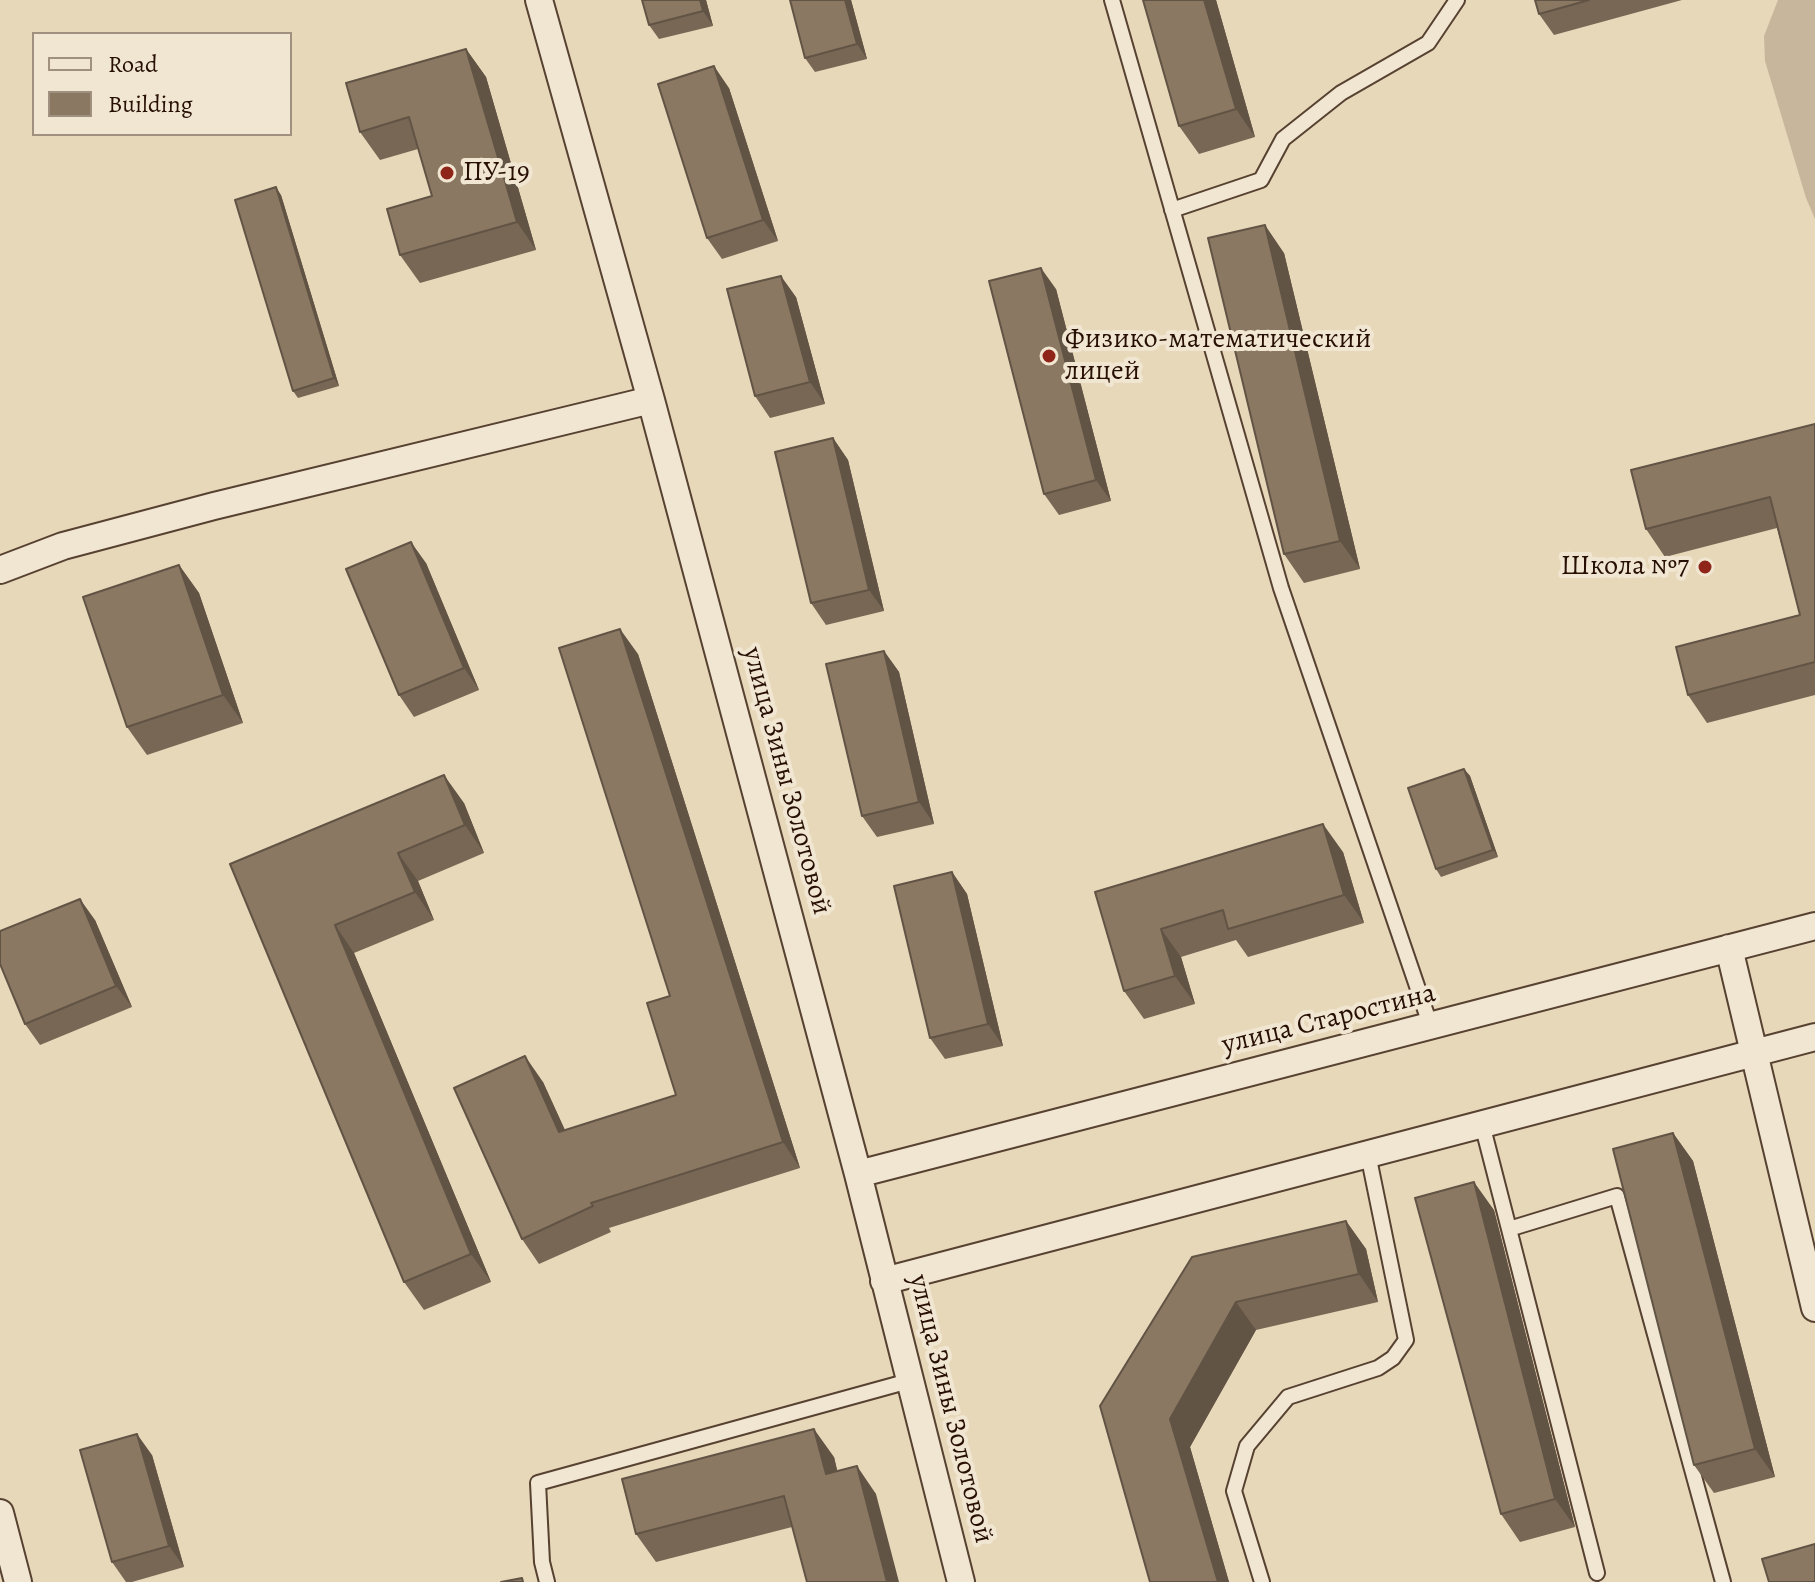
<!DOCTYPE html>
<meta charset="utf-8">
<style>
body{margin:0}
#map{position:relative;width:1815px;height:1582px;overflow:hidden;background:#e8d8ba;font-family:Alegreya,serif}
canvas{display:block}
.legend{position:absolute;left:32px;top:32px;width:260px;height:104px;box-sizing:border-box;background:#f0e6d2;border:2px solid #a0907f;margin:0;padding:10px 14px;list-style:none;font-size:24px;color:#270f03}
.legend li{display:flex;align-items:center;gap:16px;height:40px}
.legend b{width:40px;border:2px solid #a0907f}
</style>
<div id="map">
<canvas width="1815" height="1582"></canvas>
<ul class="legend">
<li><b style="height:10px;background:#f0e6d2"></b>Road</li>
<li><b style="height:22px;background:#8b7862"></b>Building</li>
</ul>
</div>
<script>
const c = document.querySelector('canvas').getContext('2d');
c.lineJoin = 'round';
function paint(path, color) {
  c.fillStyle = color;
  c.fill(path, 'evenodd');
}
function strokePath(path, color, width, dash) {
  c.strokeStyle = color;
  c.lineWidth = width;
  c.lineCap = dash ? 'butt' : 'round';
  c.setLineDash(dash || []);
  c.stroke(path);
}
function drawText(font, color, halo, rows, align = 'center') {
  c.font = font + ' Alegreya,serif';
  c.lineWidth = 8;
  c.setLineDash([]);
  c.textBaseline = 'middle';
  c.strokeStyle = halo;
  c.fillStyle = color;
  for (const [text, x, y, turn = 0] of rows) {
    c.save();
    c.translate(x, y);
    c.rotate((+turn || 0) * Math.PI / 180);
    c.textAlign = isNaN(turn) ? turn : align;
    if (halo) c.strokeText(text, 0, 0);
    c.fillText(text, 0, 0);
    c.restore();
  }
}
paint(new Path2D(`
 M1778,0H1815V219L1806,198L1765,61L1764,36Z`), '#c7b69b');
const lane = new Path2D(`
 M1112,0L1281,588L1431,1027
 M1172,210L1261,180L1283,139L1341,93L1428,43L1457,0
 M1482,1124L1509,1229L1617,1196L1723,1582
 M1509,1229L1597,1573
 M547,1582L542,1562L538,1483L909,1381
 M1262,1582L1234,1491L1247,1446L1288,1397L1378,1368L1393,1358L1406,1340L1368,1154`);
const street = new Path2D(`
 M539,0L651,400L858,1174L961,1582
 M0,570L63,546L214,506L651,400
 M1729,948L1815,1308
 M858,1174L1815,926
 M884,1281L1815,1037
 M0,1513L18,1582`);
strokePath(lane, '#574131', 18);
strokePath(street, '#574131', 30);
strokePath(lane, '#f0e6d2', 14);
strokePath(street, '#f0e6d2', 26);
paint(new Path2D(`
 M642,0H706L713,26L659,39L649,25Z
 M851,0L867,59L815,72L805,58Z
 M1216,0L1255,137L1199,154L1179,126Z
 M1535,0H1682L1554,35L1539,14Z
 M466,49L486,77L536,250L420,283L400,255L432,196L418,149L380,160L360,132Z
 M729,88L778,241L722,259L707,238Z
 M281,195L339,386L298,398L293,391Z
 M1284,253L1360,569L1304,583L1284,554Z
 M1056,289L1111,501L1059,515L1044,494Z
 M796,297L825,404L770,418L755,396Z
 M1815,424V695L1707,723L1688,695L1800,615L1777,528L1665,557L1646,529Z
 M833,438L848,460L884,611L826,625L811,603Z
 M426,563L479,690L414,717L399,695Z
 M179,565L199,593L243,723L147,755L127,727Z
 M884,651L899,672L934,824L877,837L862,816Z
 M638,654L800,1168L609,1228L611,1232L539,1264L522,1239L543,1082L565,1130L676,1095L670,996Z
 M1464,769L1470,776L1498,857L1441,877L1436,869Z
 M464,803L484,853L418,881L434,920L354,953L491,1282L424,1310L404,1282L230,864Z
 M1343,852L1364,923L1248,957L1236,940L1181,957L1195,1004L1144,1019L1124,991L1095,892Z
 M952,872L967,894L1003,1046L945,1059L930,1038Z
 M95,920L132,1007L40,1045L25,1024Z
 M1673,1133L1693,1161L1775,1477L1714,1493L1694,1465Z
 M1494,1210L1575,1527L1520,1542L1501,1514Z
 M1346,1221L1366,1249L1378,1302L1256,1330L1190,1447L1229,1582H1150L1192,1257Z
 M152,1455L184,1567L132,1582H126L112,1562Z
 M834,1457L837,1471L876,1494L792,1527L656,1562L636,1534Z`), '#786754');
paint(new Path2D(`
 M700,0H706L713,26L703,11Z
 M845,0H851L867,59L857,44Z
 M1204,0H1216L1255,137L1236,109Z
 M466,49L486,77L536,250L517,222Z
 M714,66L729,88L778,241L763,220Z
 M276,187L281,195L339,386L334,378Z
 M1265,225L1284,253L1360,569L1340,541Z
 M1041,268L1056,289L1111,501L1096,480Z
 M781,276L796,297L825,404L810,382Z
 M833,438L848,460L884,611L869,590Z
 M411,542L426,563L479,690L464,668Z
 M179,565L199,593L243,723L223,695Z
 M620,629L638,654L800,1168L783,1142Z
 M884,651L899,672L934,824L919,802Z
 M1464,769L1470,776L1498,857L1493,850Z
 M444,775L464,803L484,853L465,825Z
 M1323,824L1343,852L1364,923L1344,895Z
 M398,853L418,881L434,920L415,892Z
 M952,872L967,894L1003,1046L988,1024Z
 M80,899L95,920L132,1007L116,986Z
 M335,925L354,953L491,1282L471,1254Z
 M1161,929L1181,957L1195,1004L1175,976Z
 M525,1056L543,1082L577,1157L559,1132Z
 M1673,1133L1693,1161L1775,1477L1755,1449Z
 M1474,1182L1494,1210L1575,1527L1555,1499Z
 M1346,1221L1366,1249L1378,1302L1359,1274Z
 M1236,1302L1256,1330L1190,1447L1229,1582H1218L1170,1419Z
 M814,1429L834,1457L845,1502L826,1474Z
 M137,1434L152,1455L184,1567L169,1546Z
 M857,1466L876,1494L899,1582H887Z`), '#615445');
const building = new Path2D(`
 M642,0H700L703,11L649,25Z
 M790,0H845L857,44L805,58Z
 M1143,0H1204L1236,109L1179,126Z
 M1535,0H1589L1539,14Z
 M466,49L517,222L400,255L387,209L432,196L409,117L360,132L346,83Z
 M714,66L763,220L707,238L658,84Z
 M276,187L334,378L293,391L235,200Z
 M1265,225L1340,541L1284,554L1208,238Z
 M1041,268L1096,480L1044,494L989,281Z
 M781,276L810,382L755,396L727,289Z
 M1815,424V662L1688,695L1676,647L1800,615L1770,497L1646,529L1631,470Z
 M833,438L869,590L811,603L775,452Z
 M411,542L464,668L399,695L346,569Z
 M179,565L223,695L127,727L83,597Z
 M620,629L783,1142L591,1203L593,1206L522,1239L454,1088L525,1056L559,1132L676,1095L647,1003L670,996L559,648Z
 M884,651L919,802L862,816L826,664Z
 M1464,769L1493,850L1436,869L1408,788Z
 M444,775L465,825L398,853L415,892L335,925L471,1254L404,1282L230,864Z
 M1323,824L1344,895L1228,929L1223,910L1161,929L1175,976L1124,991L1095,892Z
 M952,872L988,1024L930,1038L894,886Z
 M80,899L116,986L25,1024L0,964V931Z
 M1673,1133L1755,1449L1694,1465L1613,1149Z
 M1474,1182L1555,1499L1501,1514L1415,1198Z
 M1346,1221L1359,1274L1236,1302L1170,1419L1218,1582H1150L1100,1406L1192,1257Z
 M814,1429L826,1474L857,1466L887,1582H807L784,1496L636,1534L622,1479Z
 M137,1434L169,1546L112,1562L80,1450Z
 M1815,1544V1582H1769L1762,1559Z
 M522,1578L523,1582H501Z`);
paint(building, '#8b7862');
strokePath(building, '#615445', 2);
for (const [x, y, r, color] of [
 [447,173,8,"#8f2418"],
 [1049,356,8,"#8f2418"],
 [1705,567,8,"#8f2418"]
]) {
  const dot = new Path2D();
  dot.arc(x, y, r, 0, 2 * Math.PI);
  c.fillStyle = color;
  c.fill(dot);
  strokePath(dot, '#f0e6d2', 3);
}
drawText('28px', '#270f03', '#f0e6d2', [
 ["ПУ-19",463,173],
 ["Физико-математический",1065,340],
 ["лицей",1065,372],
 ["Школа №7",1689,567,"right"]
], 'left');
drawText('28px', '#270f03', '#f0e6d2', [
 ["улица Зины Золотовой",786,781,75],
 ["улица Старостина",1329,1020,-14],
 ["улица Зины Золотовой",950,1409,76]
]);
</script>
